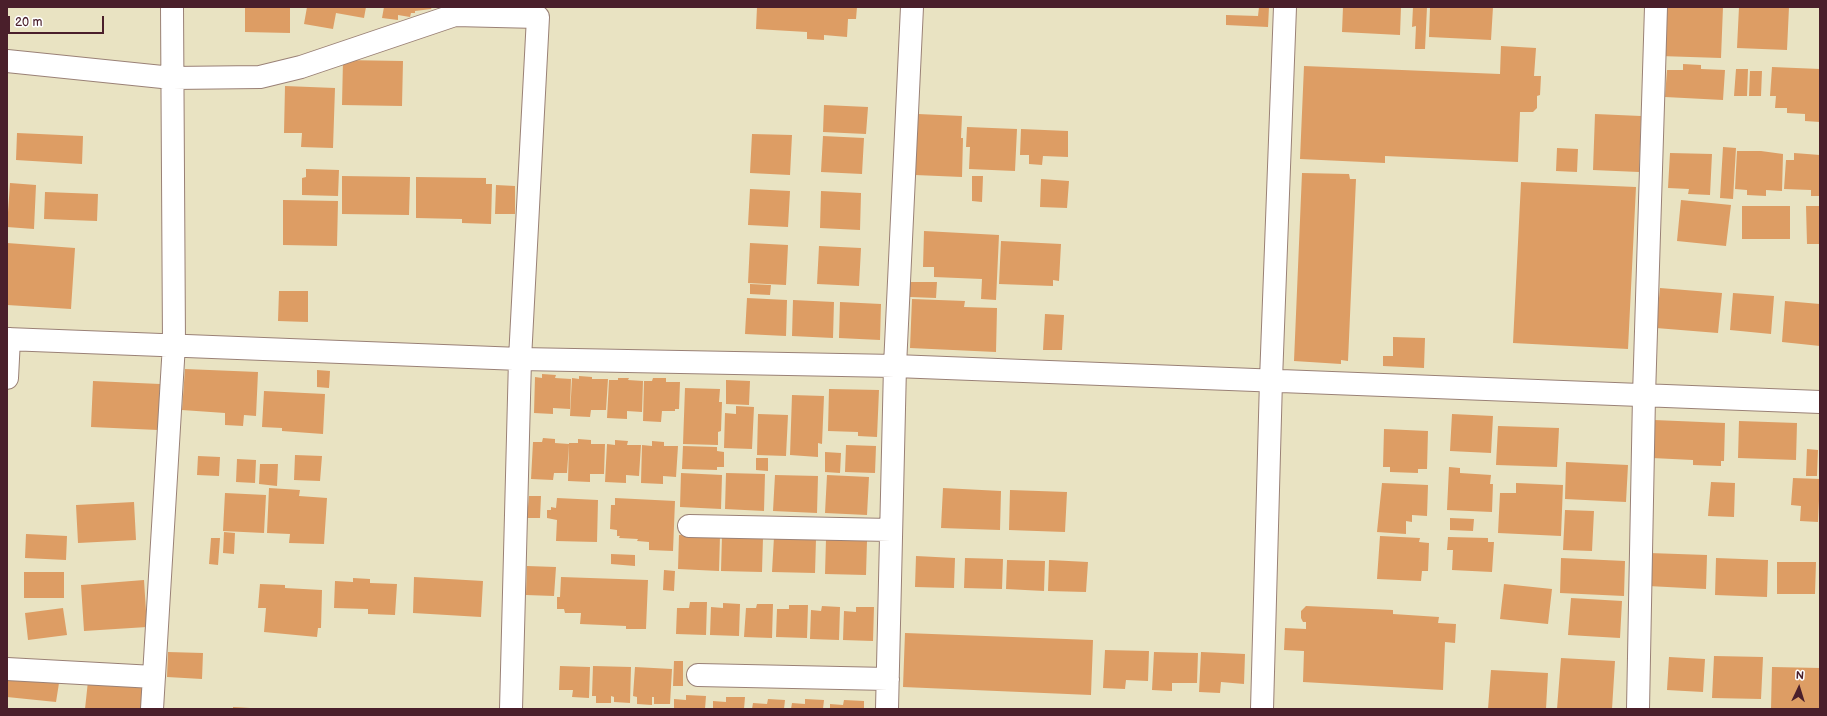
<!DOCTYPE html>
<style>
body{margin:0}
#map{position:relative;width:1827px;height:716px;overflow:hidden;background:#e9e3c2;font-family:"Balsamiq Sans",sans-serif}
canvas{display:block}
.frame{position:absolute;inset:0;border:8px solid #4a1f2b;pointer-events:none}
.north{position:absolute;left:1779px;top:668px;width:40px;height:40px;-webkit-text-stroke:3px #fff;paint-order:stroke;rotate:4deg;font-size:11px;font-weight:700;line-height:16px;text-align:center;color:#4a1f2b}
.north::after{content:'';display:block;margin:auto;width:14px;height:18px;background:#4a1f2b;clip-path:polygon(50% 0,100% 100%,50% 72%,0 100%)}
.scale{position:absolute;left:8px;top:16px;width:96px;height:18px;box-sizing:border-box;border:2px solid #4a1f2b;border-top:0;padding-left:5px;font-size:12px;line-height:14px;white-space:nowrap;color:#4a1f2b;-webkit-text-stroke:3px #fff;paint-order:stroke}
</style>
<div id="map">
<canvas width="1827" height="716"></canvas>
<div class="frame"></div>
<div class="north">N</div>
<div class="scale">20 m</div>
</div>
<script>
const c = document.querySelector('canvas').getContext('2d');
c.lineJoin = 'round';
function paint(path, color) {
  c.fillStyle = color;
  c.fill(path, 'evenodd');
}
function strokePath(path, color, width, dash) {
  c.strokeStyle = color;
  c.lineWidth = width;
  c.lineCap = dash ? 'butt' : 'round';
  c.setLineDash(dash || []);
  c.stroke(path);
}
paint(new Path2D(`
 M245,7H290V33L245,32Z
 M307,7H366L364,18L336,13L333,29L304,24Z
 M384,7H432L431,9L415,11V13H411L410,17L398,15V20L382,18Z
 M757,7H857L856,19H848L847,37L824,35V40L807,39V32L756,29Z
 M1259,7H1269L1268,27L1226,25V15L1258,16Z
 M1343,7H1401L1400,35L1342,32Z
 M1413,7H1427L1425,49H1415L1416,26L1412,27Z
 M1430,7H1493L1491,40L1429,37Z
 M1662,7H1723L1721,58L1660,56Z
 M1739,7H1789L1787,50L1737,48Z
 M1501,46L1536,48L1534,76H1541L1540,95L1537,96V108L1533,112H1520L1518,162L1385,156V163L1300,159L1304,66L1500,74Z
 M343,60L403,61L402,106L342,105Z
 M1683,64L1701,65V69L1725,70L1723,100L1665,97L1667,70H1683Z
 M1772,67L1820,69V122L1805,121V114L1787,113V108H1775L1776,96H1770Z
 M1736,69H1748L1747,96H1734Z
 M1750,71H1762L1761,96H1749Z
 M285,86L335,88L333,148L301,147L302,133H284Z
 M824,105L868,107L866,134L823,132Z
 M918,114L962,116L961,138H963L962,177L915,175Z
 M1595,114L1641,116L1639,172L1593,170Z
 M967,127L1017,129L1015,171L969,169L970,147H966Z
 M1021,129L1068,131V157L1043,156L1042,165L1029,164V155H1020Z
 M17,133L83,136L82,164L16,160Z
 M752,134L792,135L790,175L750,173Z
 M823,136L864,138L862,174L821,172Z
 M1723,147L1736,148L1733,199L1720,198Z
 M1557,148L1578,149L1577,172L1556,171Z
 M1737,151H1761L1783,154L1782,191L1766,190V196L1747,195V190L1735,189Z
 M1670,153L1712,154L1710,195L1688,194L1689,189L1668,188Z
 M1794,153L1820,155V196H1811V190L1784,189L1786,160H1794Z
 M306,169L339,170L338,196L302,195V178L306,177Z
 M1302,173L1349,174L1350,179H1356L1348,361L1341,360V364L1294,361Z
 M342,176L410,177L409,215L342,214Z
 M972,176H983L982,202L972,201Z
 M416,177L486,178V184H492L491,224L462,223V219L416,218Z
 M1041,179L1069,181L1067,208L1040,207Z
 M1521,182L1636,187L1628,349L1513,343Z
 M10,183L36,185L34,229L7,227Z
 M496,185L515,186V214H495Z
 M750,189L790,191L788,227L748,225Z
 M821,191L861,193L860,230L820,228Z
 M45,192L98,194L97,221L44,219Z
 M283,200L338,201L337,246L283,245Z
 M1681,200L1731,205L1726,246L1677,241Z
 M1742,206H1790V239H1742Z
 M1806,206H1820V244H1807Z
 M924,231L999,235L996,300L981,299L982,279L934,277V267H923Z
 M1001,241L1061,244L1059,281L1053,280V286L999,284Z
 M7,243L75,248L71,309L7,305Z
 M750,243L788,245L786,285L748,283Z
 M819,246L861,248L859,286L817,284Z
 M910,282H937L936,298L910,297Z
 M750,284L771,285L770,295L750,294Z
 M1660,288L1722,293L1718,333L1656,328Z
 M279,291H308V322L278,321Z
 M1733,293L1774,296L1771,334L1730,330Z
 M747,298L787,300L786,336L745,334Z
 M912,299L965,301L964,307L997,308L996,352L910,348Z
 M793,300L834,302L833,338L792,336Z
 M1785,301L1820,304V346L1782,342Z
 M840,302L881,304L880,340L839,338Z
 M1045,314L1064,315L1062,350H1043Z
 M1393,337L1425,338L1424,368L1383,366V356H1393Z
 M185,369L258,372L256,416L244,415L243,426L225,425V413L182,410Z
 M317,370L330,371L329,388L317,387Z
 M542,374L556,375L555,378L571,379L570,409L553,408V414L534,413L535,377L542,378Z
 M579,376L592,377V379H608L606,410H591L590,417L570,416L572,378L579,379Z
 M618,378H629L628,380L643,381L642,412L627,411V419L607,418L609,380H618Z
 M653,378H666V382H680L679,409H675V411H662L661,422L643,421L644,381H652Z
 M726,380L750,381L749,405L726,404Z
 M93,381L160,384L158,430L91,427Z
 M685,388L720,389L719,402H722L721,431L718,432V445L683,444Z
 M829,389L879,390L877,437L858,436V432L828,431Z
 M264,391L325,394L323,434L282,431V428L262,427Z
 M792,395L824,396L822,444L818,443V457L790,455Z
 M736,406L754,407L752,449L724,448L725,413L736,414Z
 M758,414L788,415L786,456L757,455Z
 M1452,414L1493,416L1491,453L1450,451Z
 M1654,420L1725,423L1724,461H1721V466L1693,465V460L1652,458Z
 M1739,421L1797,423L1796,460L1738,458Z
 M1498,426L1559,428L1557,467L1496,465Z
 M1384,429L1428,431L1427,469H1418V473L1390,472V467H1383Z
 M543,438L555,439V443L569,444L567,473H554L553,480L531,479L533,442H542Z
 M578,439L591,440V444H605L604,474H590V482L568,481L569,443H578Z
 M615,440L628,441L627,445H641L639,476L626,475V483L605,482L607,444L615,445Z
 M652,441L664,442V446H678L676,477L663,476V484L641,483L642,445L652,446Z
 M846,445L876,446L875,473L845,472Z
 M683,446L717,447V451L724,452V467H717V470L682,469Z
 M1807,449L1818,450L1817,476H1806Z
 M825,452L841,453L840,473L825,472Z
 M295,455L322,456L320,481L294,480Z
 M198,456L220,457L219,476L197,475Z
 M756,458H768V471L756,470Z
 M237,459L256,460L255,483L236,482Z
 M1566,462L1628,465L1626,502L1565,499Z
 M260,464H278L277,486L259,484Z
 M1449,467L1460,468V473L1491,475L1490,484H1493L1492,512L1447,510Z
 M681,473L722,475L721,509L680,507Z
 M726,473L765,474L764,511L725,509Z
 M775,475L818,476L817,513L773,511Z
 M827,475L869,477L867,515L825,513Z
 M1793,478L1820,479L1818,522L1800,521L1801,506L1791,505Z
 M1711,482L1735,483L1734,517L1708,516Z
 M1382,483L1428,485L1427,516L1412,515V522L1406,521V534L1377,532Z
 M1516,483L1563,485L1561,536L1498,533L1500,493H1516Z
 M269,488L300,490L299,496L327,498L324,544L289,543L290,534L267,533Z
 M943,488L1001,491L1000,530L941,528Z
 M1010,490L1067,492L1065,532L1009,530Z
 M225,493L266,495L264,533L223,531Z
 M529,496H541L540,518H527Z
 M557,498L598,500L597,542L556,541L557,520L547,518V510H551V507L556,508Z
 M615,498L675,501L673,551L649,550V542L637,541L638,539L619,538L620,536H617V530L610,529L611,505H615Z
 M134,502L136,540L78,543L76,505Z
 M1565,510L1594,511L1592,551L1563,550Z
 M1450,518L1474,519L1473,531L1450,530Z
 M224,532L235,533L234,554L223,553Z
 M26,534L67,536L66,560L25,558Z
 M679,535L720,536L719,571L678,569Z
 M722,536L763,538L762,572L721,571Z
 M1380,536L1420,538L1419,542L1429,543L1428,571H1422L1421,581L1377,579Z
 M774,537L816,539L815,573L772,572Z
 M1448,537L1488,538V542H1494L1492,572L1452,570L1453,550H1447Z
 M211,538H220L218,565L209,564Z
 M826,539L867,541L866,575L825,574Z
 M1649,553L1707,555L1706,589L1648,586Z
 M611,554L635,555V566L611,564Z
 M916,556L955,558L954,588L915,587Z
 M965,558L1003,559L1002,589L964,588Z
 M1561,558L1625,561L1624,596L1560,593Z
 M1716,558L1768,560L1767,597L1715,595Z
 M1007,560L1045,561L1044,591L1006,589Z
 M1049,560L1088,562L1086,592L1048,591Z
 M1777,562H1816L1815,594H1777Z
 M527,566L556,567L554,596L526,595Z
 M664,570L675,571L674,591L663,590Z
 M24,572H64V598H24Z
 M414,577L483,581L481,617L413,613Z
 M561,577L648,580L646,629H626V626L580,624L581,613H565L564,609H557V597H560Z
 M353,578L370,579V583L397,584L395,615L368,614V609L334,608L335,581L353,582Z
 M144,580L147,627L84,631L81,585Z
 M260,584L285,585V588L322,590L321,628H318L317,637L264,632L266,608H258Z
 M1504,584L1552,589L1548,624L1500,619Z
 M1571,598L1622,601L1620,638L1568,635Z
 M690,602H707L706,635L676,634L677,608H689Z
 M723,603L740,604L739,636L710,635L711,607L723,608Z
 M757,604H773L772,638L744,637L746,608H756Z
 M789,605H808L807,638L776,637L777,609H789Z
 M822,606L840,607L839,640L810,639L811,610L821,611Z
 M1306,606L1393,610V614L1439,617L1438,623L1456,624L1455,643L1445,642L1443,690L1303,682L1304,651L1284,650L1285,628L1306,629V622H1303L1301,618V611Z
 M856,607H874L873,641L843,640L844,611L856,612Z
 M63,608L67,635L28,640L25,613Z
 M905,633L1093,640L1091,695L903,687Z
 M1105,650L1149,651L1148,681L1126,680L1125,689L1103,688Z
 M168,652L203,653L202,679L167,677Z
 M1154,652L1198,653L1197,683H1172V691L1152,690Z
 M1201,652L1245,654L1244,684L1221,682L1220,693L1199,692Z
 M1714,656L1763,657L1761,699L1712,698Z
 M1669,657L1705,659L1703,692L1667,690Z
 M1561,658L1615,661L1612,709H1557Z
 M674,661H683V686H673Z
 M560,666L590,667L589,698L572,697L573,690H559Z
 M593,666L631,667L630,703L614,702V697L611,696V703H596V696H592Z
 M635,667L672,669L670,704H654V697H652V705L637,704V697L633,696Z
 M1772,667L1820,668L1819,709H1771Z
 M1491,670L1548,673L1546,709H1488Z
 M7,677L59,683L56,702L7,697Z
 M88,681L144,687L141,709H85Z
 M686,695L706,696L705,709H674V699L686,700Z
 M726,697H745L744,709H713V701L726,702Z
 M768,699L785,700L784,709H752L753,703L767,704Z
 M805,699L824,700L823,709H791L792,703L805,704Z
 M844,700L864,701V709H830V704L843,705Z
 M233,707L250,708V709H233Z`), '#dd9d64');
const minor = new Path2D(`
 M7,61L172,78L260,77L301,67L455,15L538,17L520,359L511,709
 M7,339L520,359L895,366L1820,402
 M7,378L9,339
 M689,526L891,530
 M7,669L154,677
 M698,675L888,679
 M152,709L174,344L172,7
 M887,709L895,366L912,7
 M1262,709L1271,380L1285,7
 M1638,709L1644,396L1656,7`);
strokePath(minor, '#9a8176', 24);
strokePath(minor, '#fff', 22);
</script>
